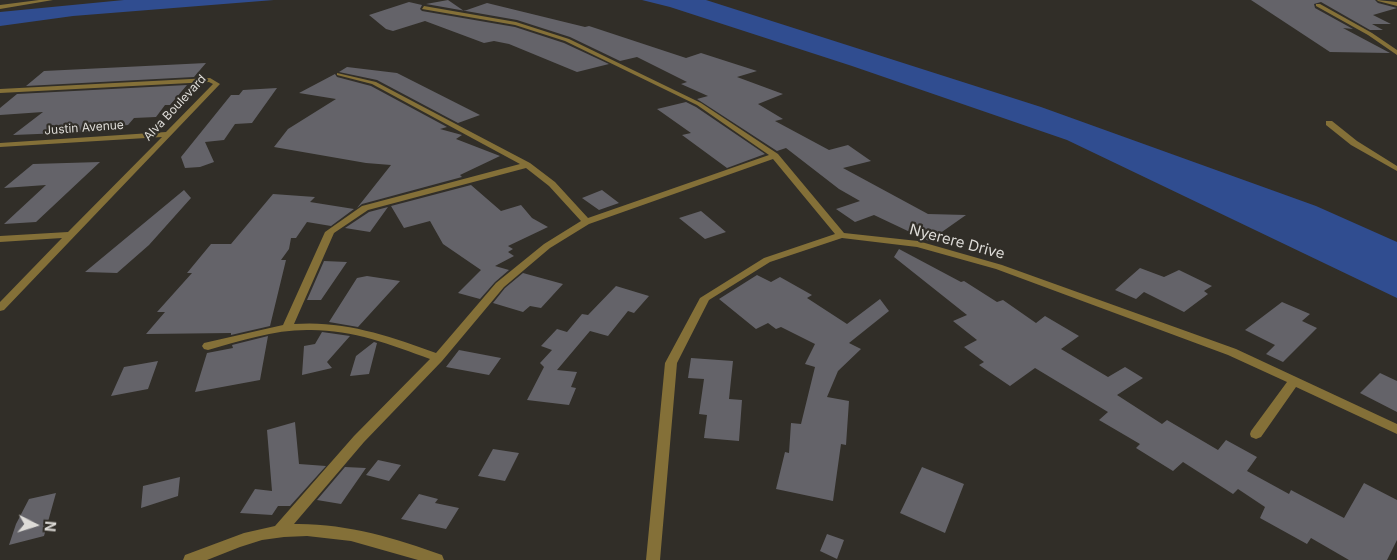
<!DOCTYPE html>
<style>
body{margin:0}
#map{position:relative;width:1397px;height:560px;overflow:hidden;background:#312e28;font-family:Inter,sans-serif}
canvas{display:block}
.north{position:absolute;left:10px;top:500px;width:50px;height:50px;-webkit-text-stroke:4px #312e28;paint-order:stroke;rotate:95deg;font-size:14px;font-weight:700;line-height:20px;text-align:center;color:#dddbd7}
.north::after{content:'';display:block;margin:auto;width:18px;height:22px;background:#dddbd7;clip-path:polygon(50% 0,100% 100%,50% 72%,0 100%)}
</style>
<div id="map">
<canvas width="1397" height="560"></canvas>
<div class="north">N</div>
</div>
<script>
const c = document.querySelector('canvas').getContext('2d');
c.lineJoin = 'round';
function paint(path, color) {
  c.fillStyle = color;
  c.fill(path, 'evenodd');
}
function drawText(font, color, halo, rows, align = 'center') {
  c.font = font + ' Inter,sans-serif';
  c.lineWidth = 4.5;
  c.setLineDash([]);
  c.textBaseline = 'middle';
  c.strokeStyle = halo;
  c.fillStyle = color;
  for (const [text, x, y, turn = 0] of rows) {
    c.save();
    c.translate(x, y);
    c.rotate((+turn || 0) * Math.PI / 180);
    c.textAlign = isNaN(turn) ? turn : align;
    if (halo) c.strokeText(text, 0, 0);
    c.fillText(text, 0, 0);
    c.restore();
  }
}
paint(new Path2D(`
 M124,0H274L73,16L0,26V12Z
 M642,0H706L1041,107L1316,206L1397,242V298L1067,140L852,66L670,7Z`), '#304d90');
paint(new Path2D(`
 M448,0L464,11L487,3L585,27L589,26L686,58L701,53L757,71L737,77L783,94L758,104L783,119L775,121L829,150L848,145L871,161L843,168L928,214L966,215L929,241L874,215L855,222L836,209L860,201L839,189L786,148L777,151L697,99L708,96L681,84L687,82L637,57L620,61L570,37L517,20L426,4Z
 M1251,0H1375L1378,3L1397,8L1373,15L1391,24H1372L1383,30H1370L1321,2L1314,4L1315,8L1353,29L1343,28L1390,53L1330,52Z
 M409,2L422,5L420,9L422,11L515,27L564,43L609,64L577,72L509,44L494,41L484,43L425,21L393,31L386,29L369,15Z
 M206,63L194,77L26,86L44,71Z
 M347,67L397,73L480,115L458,123L377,80L339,72Z
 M335,74L337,77L371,86L447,127L440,129L462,135L456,139L500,156L460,175L462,177L362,204L357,208L391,165L366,163L274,147L288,129L336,99L299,93Z
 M187,85L170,105H165L156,117L134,118L128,125L91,128L87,132L13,135L43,112L0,115V108L17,94Z
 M277,88L252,123L235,124L224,140L205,142L214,162L200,167L185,168L181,157L231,95H239L243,90Z
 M686,102L696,107L765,154L727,168L682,135L691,133L657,109Z
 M100,162L36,222L4,224L46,185L4,188L33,164Z
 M471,185L501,211L521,205L532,218L548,227L508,246L513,249L508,252L514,256L495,266L509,270L495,282L480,299L458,293L481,270L443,244L430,221L404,228L391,206Z
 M184,190L191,198L149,245L117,273L85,272Z
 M602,190L619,203L599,210L582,198Z
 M273,194L315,197L310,202L354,209L331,226L307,222L296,238H291L289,249L281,260H286L270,326L231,335V333L146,334L165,312H157L192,273H187L211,244H231Z
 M388,207L370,232L345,228L369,212Z
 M701,211L726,232L705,239L679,218Z
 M899,249L961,282L964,281L997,302L1003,300L1036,323L1045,316L1079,336L1061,349L1108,377L1125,367L1143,378L1117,395L1162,424L1167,420L1218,450L1226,440L1257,457L1247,471L1289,494L1291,490L1344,518L1364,483L1397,500V540L1387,560H1349L1311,538L1307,544L1260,518L1265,507L1238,489L1233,494L1183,462L1173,471L1136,448L1140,444L1099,420L1108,412L1035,368L1010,386L979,365L984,362L964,347L977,340L953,321L967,315L894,257Z
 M324,261L347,262L321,300H307Z
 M1140,268L1164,277L1179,270L1212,286L1204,291L1208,294L1184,312L1144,292L1136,299L1115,290Z
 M523,273L563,284L541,308L530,306L523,312L493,303L505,288Z
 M757,275L771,282L780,277L812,295L807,298L847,324L880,299L889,311L849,343L861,349L838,371L827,397L849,401L846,445L841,444L833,501L776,489L785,452L789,453L791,423L801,424L815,367L805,364L815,344L781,327L776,329L768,323L756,329L719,299Z
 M367,276L400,281L358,327L329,322L357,278Z
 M616,286L649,296L634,313L628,311L608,336L590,331L557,370L577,372L571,387L576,388L569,405L527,400L544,367L540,363L552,350L541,346L557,329L567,332L582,314L588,315Z
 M1282,302L1310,314L1302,321L1317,328L1283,362L1266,354L1275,345L1245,330Z
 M322,332L350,336L327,362L332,368L302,375L304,346L315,344Z
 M268,336L260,380L195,392L207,353L233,348L232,345Z
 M374,342L377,343L369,374L350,376L356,356Z
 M459,350L501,358L489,375L446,367Z
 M691,358L733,361L729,399L742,400L739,441L704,438L707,415L699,414L704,379L688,378Z
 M158,361L148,389L111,396L124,367Z
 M1380,373L1397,381V412L1360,393Z
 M295,422L299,464L326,466L290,506H278L272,515L240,513L255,489L272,491L267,430Z
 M493,449L519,453L505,481L478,476Z
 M378,460L401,465L389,481L366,475Z
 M345,467L366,468L341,504L317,500Z
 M922,467L964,484L945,533L900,513Z
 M180,477L178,496L141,508L143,486Z
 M56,493L44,536L9,545L16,524L29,499Z
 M419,494L438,499L435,503L459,508L446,529L401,519Z
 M827,534L844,540L837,559L820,551Z`), '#646369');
paint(new Path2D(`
 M39,0H53L0,9V5Z
 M1377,0L1397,2V6L1378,1Z
 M1316,4H1320L1372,33L1397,50V55L1368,35L1316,6Z
 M424,6L516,22L569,39L701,103L778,154L844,233L918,241L1002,265L1236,349L1397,424V434L1296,387L1261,437L1256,439L1251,437L1250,434L1251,431L1287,382L1228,355L996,269L917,247L842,238L770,262L709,300L677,363L660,560H646L665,363L700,298L764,258L835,234L773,159L589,224L550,248L504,287L442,361L364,442L294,524C345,523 395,538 442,555L444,560H418L351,541L307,536L284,537L262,540L240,547L207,560H183L185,555L244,533L275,526L354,436L430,359C390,344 350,329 307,330C273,330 240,341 208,350L204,349L202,346L204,343L283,325L325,232L362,206L520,164L372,84L337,75V73L376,82L530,163L555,182L588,218L769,155L697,105L565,41L515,25L422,9ZM526,168L549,186L581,221L544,244L496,283L436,353C390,336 343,320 294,324L334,233L368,210Z
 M210,78L220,84L4,310L0,311V302L62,238L0,242V236L68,232L162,137L0,147V143L166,132L213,84L209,82L0,93V89Z
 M1326,121H1332L1357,141L1397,166V171L1351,145L1326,125Z`), '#847038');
drawText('12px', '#dddbd7', '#312e28', [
 ["Alva Boulevard",175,108,-47],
 ["Justin Avenue",84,128,-4]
]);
drawText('15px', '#dddbd7', '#312e28', [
 ["Nyerere Drive",957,242,15]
]);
</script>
